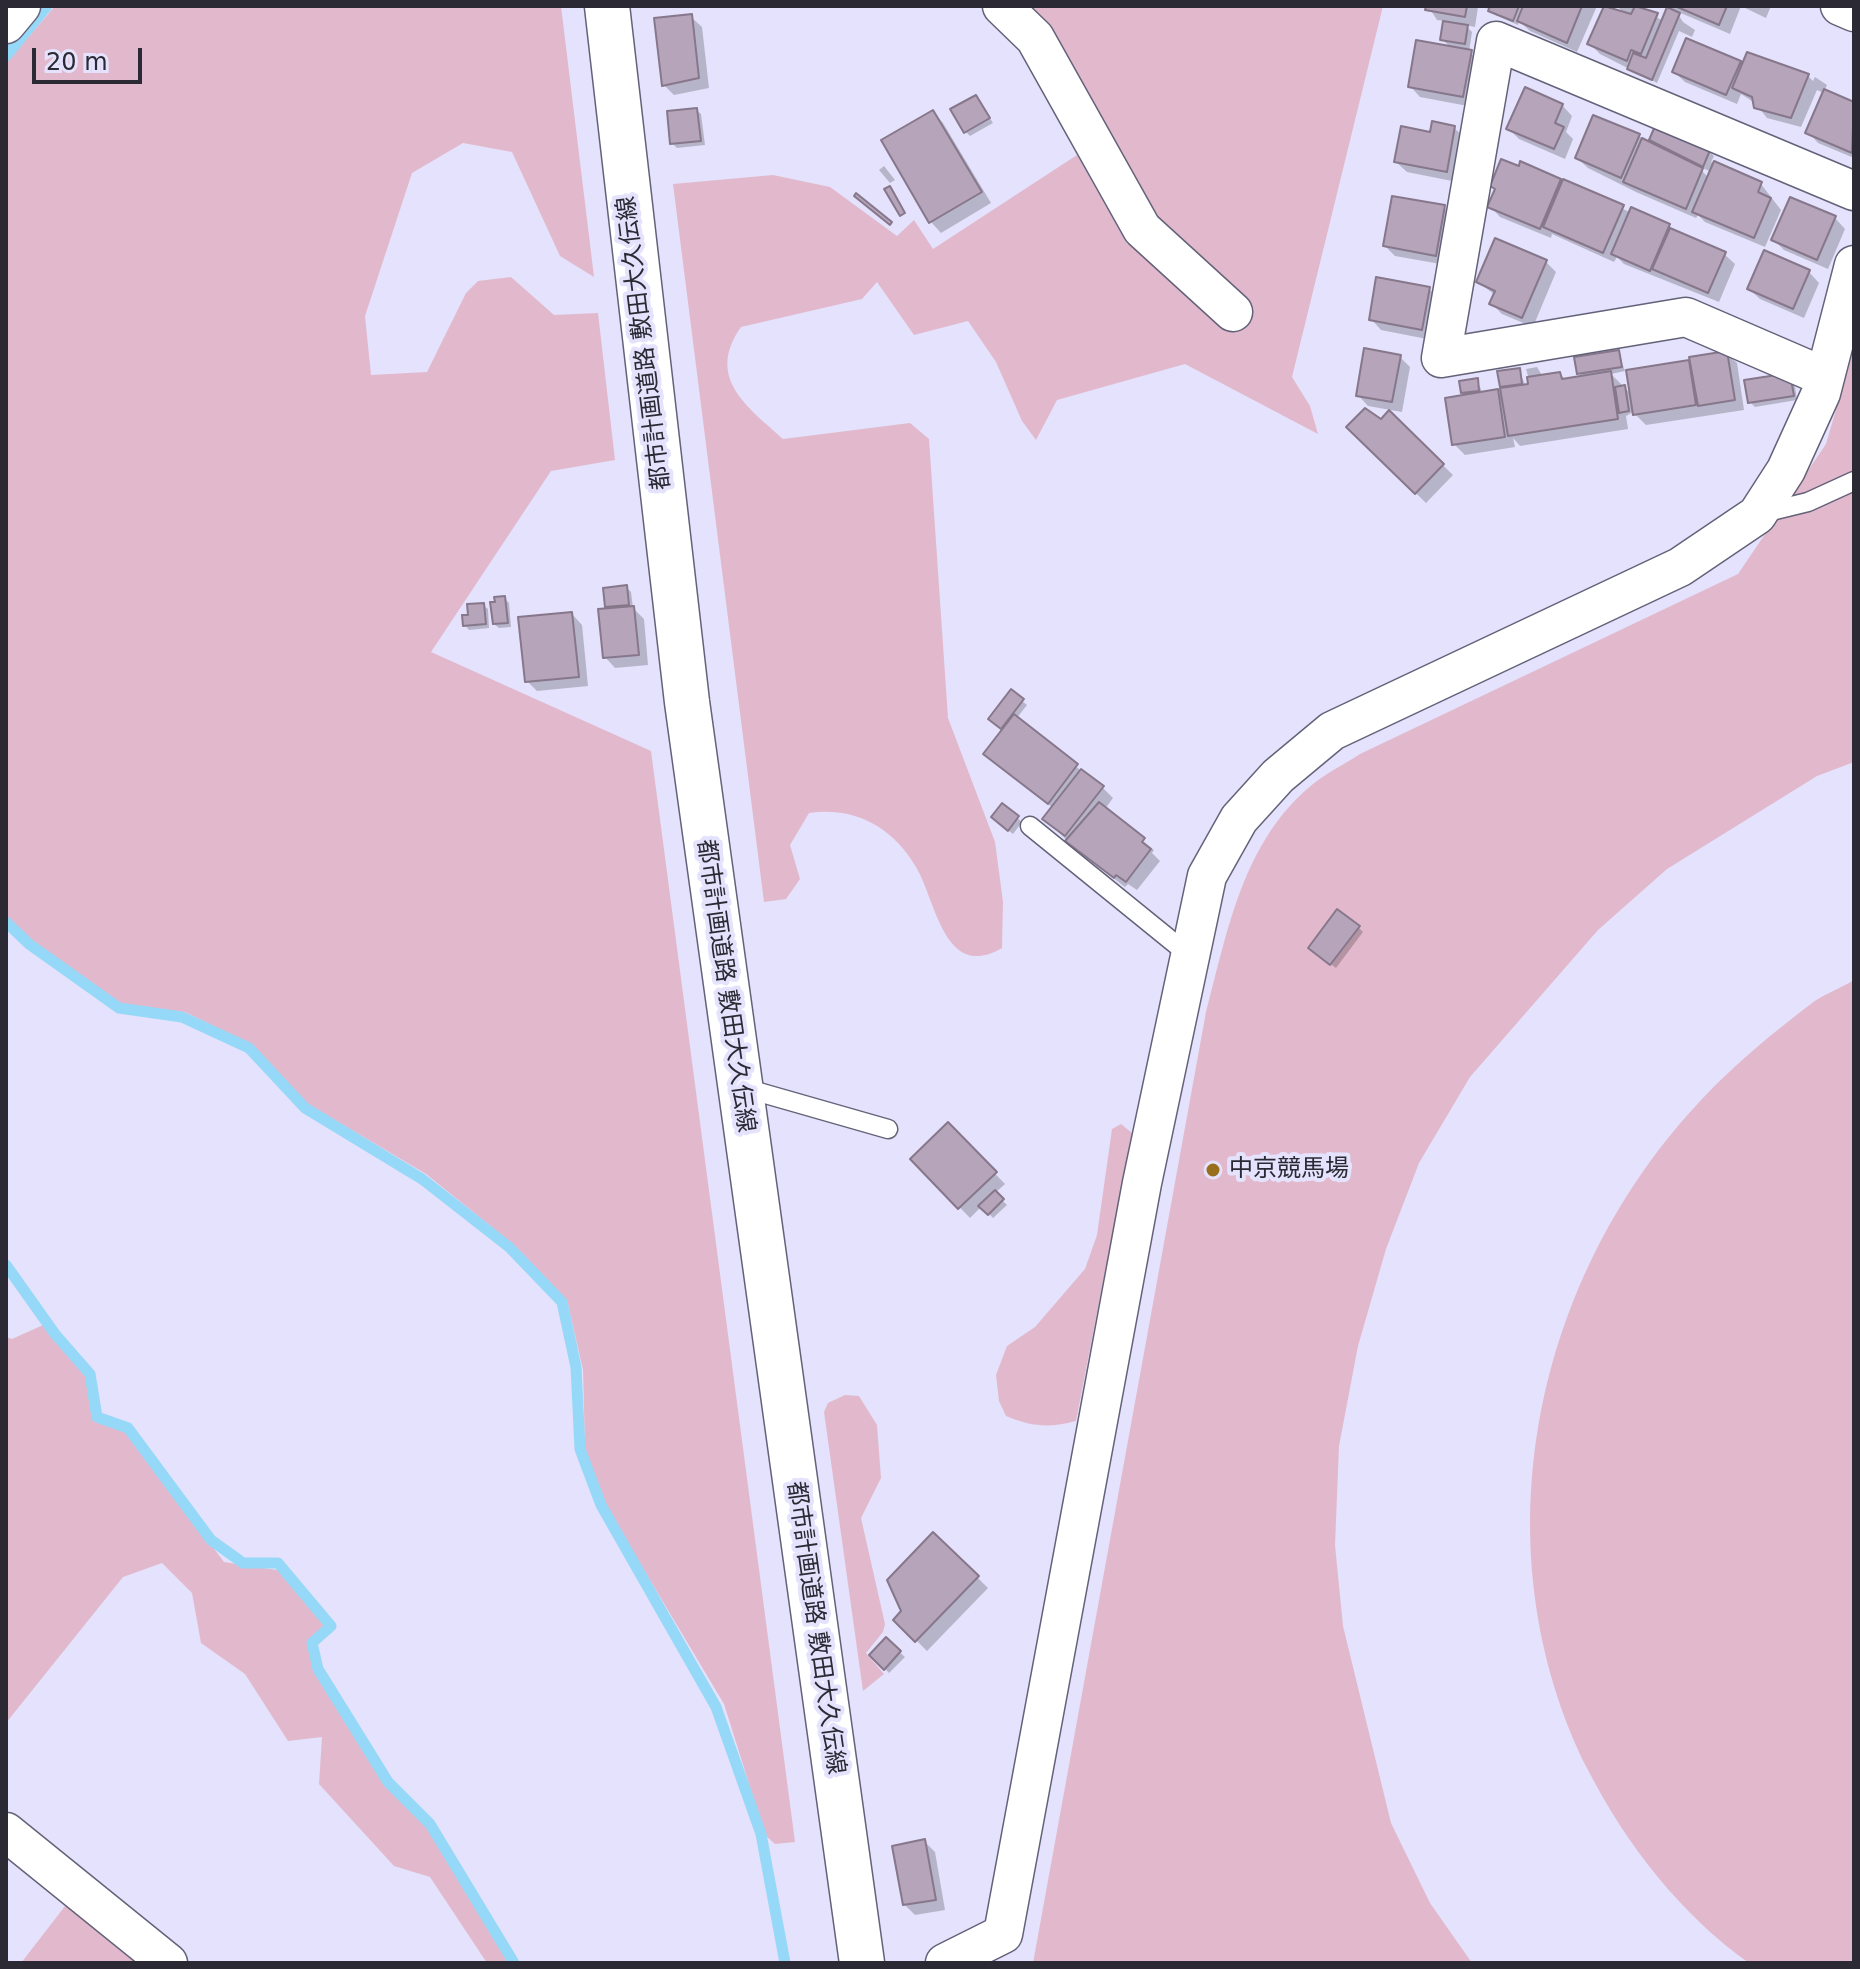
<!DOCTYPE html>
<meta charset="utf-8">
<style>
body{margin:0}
#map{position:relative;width:1860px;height:1969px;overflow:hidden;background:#e4e2fc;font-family:"DejaVu Sans",sans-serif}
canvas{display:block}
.frame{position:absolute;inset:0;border:8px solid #2b2a34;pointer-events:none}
.scale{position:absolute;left:32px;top:48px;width:110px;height:36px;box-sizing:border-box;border:4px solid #2b2a34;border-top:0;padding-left:10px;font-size:24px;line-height:28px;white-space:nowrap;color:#2b2a34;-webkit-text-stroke:6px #e4e2fc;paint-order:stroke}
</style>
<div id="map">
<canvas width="1860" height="1969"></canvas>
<div class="frame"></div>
<div class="scale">20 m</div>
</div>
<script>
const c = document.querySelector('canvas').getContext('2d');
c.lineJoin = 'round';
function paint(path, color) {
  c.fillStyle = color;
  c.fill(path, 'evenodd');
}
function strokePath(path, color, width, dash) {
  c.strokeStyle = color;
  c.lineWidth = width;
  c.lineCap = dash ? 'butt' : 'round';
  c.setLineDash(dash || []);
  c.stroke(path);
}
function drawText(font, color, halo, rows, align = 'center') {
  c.font = font + ' "DejaVu Sans","Noto Sans JP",sans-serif';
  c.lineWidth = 8;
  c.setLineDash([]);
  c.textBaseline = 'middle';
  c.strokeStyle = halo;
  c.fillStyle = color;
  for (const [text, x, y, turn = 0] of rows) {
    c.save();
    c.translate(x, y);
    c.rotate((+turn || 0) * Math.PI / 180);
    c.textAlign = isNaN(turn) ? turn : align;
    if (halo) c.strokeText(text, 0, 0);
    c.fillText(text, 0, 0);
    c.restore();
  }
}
paint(new Path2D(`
 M55,6H561L594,277L560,256L512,152L463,143L412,173L365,316L371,375L427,372L466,293L478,281L511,277L554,315L598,313L615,460L551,471L431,652L651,751L795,1842L775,1844L765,1835L724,1704L604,1503L585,1449L583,1370L567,1300L514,1245L426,1174L308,1104L252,1045L185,1012L119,1005L31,941L6,917V63Z
 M1026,6H1383L1292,377L1310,406L1318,434L1185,364L1057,400L1036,440L1022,421L996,362L968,321L914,335L877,282L862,299L741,327C705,378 748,407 783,439L910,423L929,439L948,718L995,842L1003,902L1002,948C944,982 936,900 916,867C893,827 854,806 809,813L790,845L800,879L786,899L764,902L673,184L773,175L830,187L897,236L914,220L933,249L1077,155L1127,244L1167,259L1156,225Z
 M1854,348V762L1817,776L1667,869L1598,930L1470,1077L1419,1163L1386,1249L1358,1346L1339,1446L1335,1545L1343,1626L1391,1823L1430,1903L1472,1963H1033L1206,1012C1228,929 1243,841 1313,784C1328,772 1345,764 1360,754L1738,574L1826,444Z
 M1854,980V1963H1749C1681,1915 1626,1844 1588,1770C1476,1546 1534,1276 1703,1098C1736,1063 1774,1032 1812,1003C1824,994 1841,988 1854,980Z
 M1121,1124L1132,1133L1076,1421C1049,1428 1033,1427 1006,1416L999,1401L996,1375L1007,1346L1035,1327L1085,1269L1097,1235L1112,1129Z
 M43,1325L86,1375L95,1420L126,1432L224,1562L277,1570L326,1625L308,1641L314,1672L384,1785L428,1829L510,1963H487L430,1877L394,1866L319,1784L322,1737L288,1741L245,1674L201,1643L192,1593L162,1563L123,1577L6,1723V1337L12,1339Z
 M845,1395L859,1396L877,1425L881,1478L861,1518L885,1624L883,1632L866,1653L884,1674L863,1691L824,1412L828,1403Z
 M69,1901L146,1963H21Z`), '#e2b9cc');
paint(new Path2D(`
 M1428,6H1597L1577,52L1530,31L1519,21L1518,25L1495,15L1491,9L1478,7L1475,27L1465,25L1472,32L1469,52L1481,62L1473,107L1420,97L1410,86L1451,48L1442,39L1445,21L1437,20Z
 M1606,6L1625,14L1617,6H1638L1663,21L1677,13L1669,6H1741L1730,34L1676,11L1683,22L1695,30L1692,37L1679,31L1657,83L1600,54L1590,44Z
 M1741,6H1771L1766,18Z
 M691,17L702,27L709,88L674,95L664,85Z
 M1740,63L1743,67L1808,76L1813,81L1815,77L1827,85L1824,92L1854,104V158L1818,143L1808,132L1824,93L1817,90L1801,127L1767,118L1755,103L1741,94L1737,104L1685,82L1674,72Z
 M976,97L993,123L970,136L966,132Z
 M1562,105L1572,116L1566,132L1573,139L1565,159L1519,139L1509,129Z
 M696,110L701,114L705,145L677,148L672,143Z
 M933,112L943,123L991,203L941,233L931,222L883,141Z
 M1454,128L1465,138L1457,182L1407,172L1396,162Z
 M1639,136L1659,148L1651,140L1709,152L1714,156L1711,162L1761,184L1781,210L1765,247L1705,222L1698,215L1696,218L1636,192L1588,168L1577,158ZM1697,166L1712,172L1709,178Z
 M884,166L895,180L890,183L879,170Z
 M1560,181L1724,254L1735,264L1719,302L1624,264L1617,257L1614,262L1552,234L1551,238L1500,217L1490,206Z
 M1444,207L1455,218L1446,265L1395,256L1385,246Z
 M1835,218L1845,229L1828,269L1784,250L1774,240Z
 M1546,262L1556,272L1533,327L1502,314L1491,303L1495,295L1478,282Z
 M1809,272L1819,283L1804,318L1760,299L1749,289Z
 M1429,289L1440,299L1432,340L1381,330L1371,319Z
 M1618,352L1625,371L1611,374L1632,395L1628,372L1726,353L1737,363L1744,410L1646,425L1633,412L1626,416L1628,429L1520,446L1513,438L1515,447L1465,455L1454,444L1467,396L1463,393L1477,380L1483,394L1497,391L1504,398L1505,390L1502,386L1519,370L1526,387L1531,386L1526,369L1537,367L1543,377L1560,374L1566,380L1583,377L1579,373Z
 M1400,357L1410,367L1402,412L1368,406L1358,395Z
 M1794,380L1797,400L1755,407L1750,402Z
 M1389,413L1453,475L1426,503L1349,427L1381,422Z
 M627,588L631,592L633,608L644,619L648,665L615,668L605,657L611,610L606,606Z
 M504,598L509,603L511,627L499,628L494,624Z
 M483,605L488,609L489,628L469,630L465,625Z
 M572,614L582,625L588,686L537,691L527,681Z
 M1022,701L1027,705L1016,719L1103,788L1113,798L1105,809L1154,850L1152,853L1160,861L1137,890L1128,884L1125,887L1078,851L1045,819L1053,808L996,764L1004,730L995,723Z
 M1003,806L1022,822L1013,834L998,822Z
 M1358,927L1363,932L1336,968L1315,952Z
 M948,1125L1005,1184L995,1193L1007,1205L993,1218L982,1206L970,1218L913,1159Z
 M934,1535L988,1588L927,1651L896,1620L904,1612Z
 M886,1640L905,1657L889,1673L872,1655Z
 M924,1841L935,1852L945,1910L915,1915L904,1904Z`), '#0003');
strokePath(new Path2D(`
 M6,56L47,6
 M6,922L29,944L119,1008L182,1017L249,1048L305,1108L422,1179L509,1247L562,1302L576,1367L580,1449L601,1505L716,1707L761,1834L785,1963
 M6,1265L55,1334L90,1374L97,1417L128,1428L211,1540L243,1563H278L331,1626L312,1643L318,1669L388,1782L430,1824L514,1963`), '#96d8f7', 11);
const building = new Path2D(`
 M1426,6H1467L1465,17L1425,10Z
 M1490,6H1519L1513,21L1488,11Z
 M1523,6H1582L1567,43L1517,21Z
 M1604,6L1631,14L1635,6L1658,13L1641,54L1631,50L1627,61L1587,44Z
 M1675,6H1727L1719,25Z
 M1667,7L1680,13L1652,80L1627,69L1633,53L1646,58Z
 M692,14L699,78L662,86L654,18Z
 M1443,21L1468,25L1465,44L1440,40Z
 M1686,38L1741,61L1726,95L1672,72Z
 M1416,40L1472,50L1463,97L1408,87Z
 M1747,52L1809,74L1791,118L1754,108L1752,97L1732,88Z
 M1525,87L1563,104L1555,123L1564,127L1554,149L1506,129Z
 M1824,89L1854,102L1852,153L1805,133Z
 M976,95L990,118L964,133L950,109Z
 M697,108L701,141L670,144L667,111Z
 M933,110L982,192L929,223L881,140Z
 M1593,115L1640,134L1621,178L1575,158Z
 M1432,121L1455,126L1447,172L1394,162L1401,126L1430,132Z
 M1655,126L1710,150L1703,167L1649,140Z
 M1642,138L1703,168L1686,209L1623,182Z
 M1501,159L1519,166L1520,161L1561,179L1540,229L1487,207L1495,189L1490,186Z
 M1714,161L1762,182L1758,192L1771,198L1754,238L1692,212Z
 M1563,179L1624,205L1603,253L1543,227Z
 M890,186L905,213L900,216L884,189Z
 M856,193L892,222L890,225L854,196Z
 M1392,196L1445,205L1436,256L1383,246Z
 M1790,197L1836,216L1817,260L1771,240Z
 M1631,207L1670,224L1650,271L1611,254Z
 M1670,228L1726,252L1708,293L1652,269Z
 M1495,238L1547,260L1522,318L1489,304L1495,291L1476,282Z
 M1764,250L1810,270L1793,309L1747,289Z
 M1376,277L1430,287L1422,330L1369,320Z
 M1364,348L1401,355L1392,402L1356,396Z
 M1619,350L1622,367L1577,374L1574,357Z
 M1727,351L1735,400L1698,406L1689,357Z
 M1689,360L1696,405L1633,415L1626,370Z
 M1520,368L1522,384L1500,387L1497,371Z
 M1611,371L1618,419L1508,436L1500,388L1528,384L1527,377L1560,372L1562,379Z
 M1790,373L1794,396L1748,403L1744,380Z
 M1478,378L1479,391L1461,393L1459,381Z
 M1625,385L1629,411L1619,413L1615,387Z
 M1498,389L1505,437L1452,445L1445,398Z
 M1365,408L1381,419L1389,410L1444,464L1415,494L1346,427Z
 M627,585L629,605L605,607L603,588Z
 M505,596L508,623L493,624L490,602H495L494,597Z
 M484,603L486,624L463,626L462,615H468L467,604Z
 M634,606L639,655L603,658L598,609Z
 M572,612L579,677L525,682L518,617Z
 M1011,689L1024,699L1001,729L988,719Z
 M1014,714L1078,764L1048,804L983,754Z
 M1081,769L1104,786L1065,836L1042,819Z
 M1099,802L1145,838L1142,842L1151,849L1126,882L1116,875L1114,878L1065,841Z
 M1002,803L1019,816L1008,831L991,817Z
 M1337,909L1360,926L1330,965L1308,948Z
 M948,1122L997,1172L958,1209L910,1159Z
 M995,1190L1004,1199L988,1215L978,1206Z
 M933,1532L979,1576L915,1642L893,1620L901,1611L887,1580Z
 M886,1637L901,1651L884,1670L869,1655Z
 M925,1839L936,1900L903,1905L892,1846Z`);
paint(building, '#b5a4ba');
strokePath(building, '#87778b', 2);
const lane = new Path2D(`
 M1763,513L1808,502L1854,481
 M1030,826L1189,955
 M741,1087L888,1129`);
const street = new Path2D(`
 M1002,6L1035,38L1142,229L1233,312
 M1840,6L1854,12
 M6,24L21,6
 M1825,377L1686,317L1441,358L1496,41L1854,191
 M6,1832L168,1963
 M945,1963L1003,1934L1142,1183L1207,876L1239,819L1278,776L1332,731L1680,567L1757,515L1786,470L1821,393L1854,265`);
const secondary = new Path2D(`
 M607,6L687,702L862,1963`);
strokePath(lane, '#646279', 21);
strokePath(street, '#646279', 41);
strokePath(secondary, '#646279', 47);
strokePath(lane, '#fff', 18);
strokePath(street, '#fff', 38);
strokePath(secondary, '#fff', 44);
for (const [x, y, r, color] of [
 [1213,1170,8,"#996e1c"]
]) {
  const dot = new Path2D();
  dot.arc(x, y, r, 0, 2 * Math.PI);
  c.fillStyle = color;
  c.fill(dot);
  strokePath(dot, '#e4e2fc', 3);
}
drawText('24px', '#2b2a34', '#e4e2fc', [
 ["都市計画道路 敷田大久伝線",645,343,-97],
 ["都市計画道路 敷田大久伝線",725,986,82],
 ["都市計画道路 敷田大久伝線",815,1628,82]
]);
drawText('24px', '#2b2a34', '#e4e2fc', [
 ["中京競馬場",1229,1170]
], 'left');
</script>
